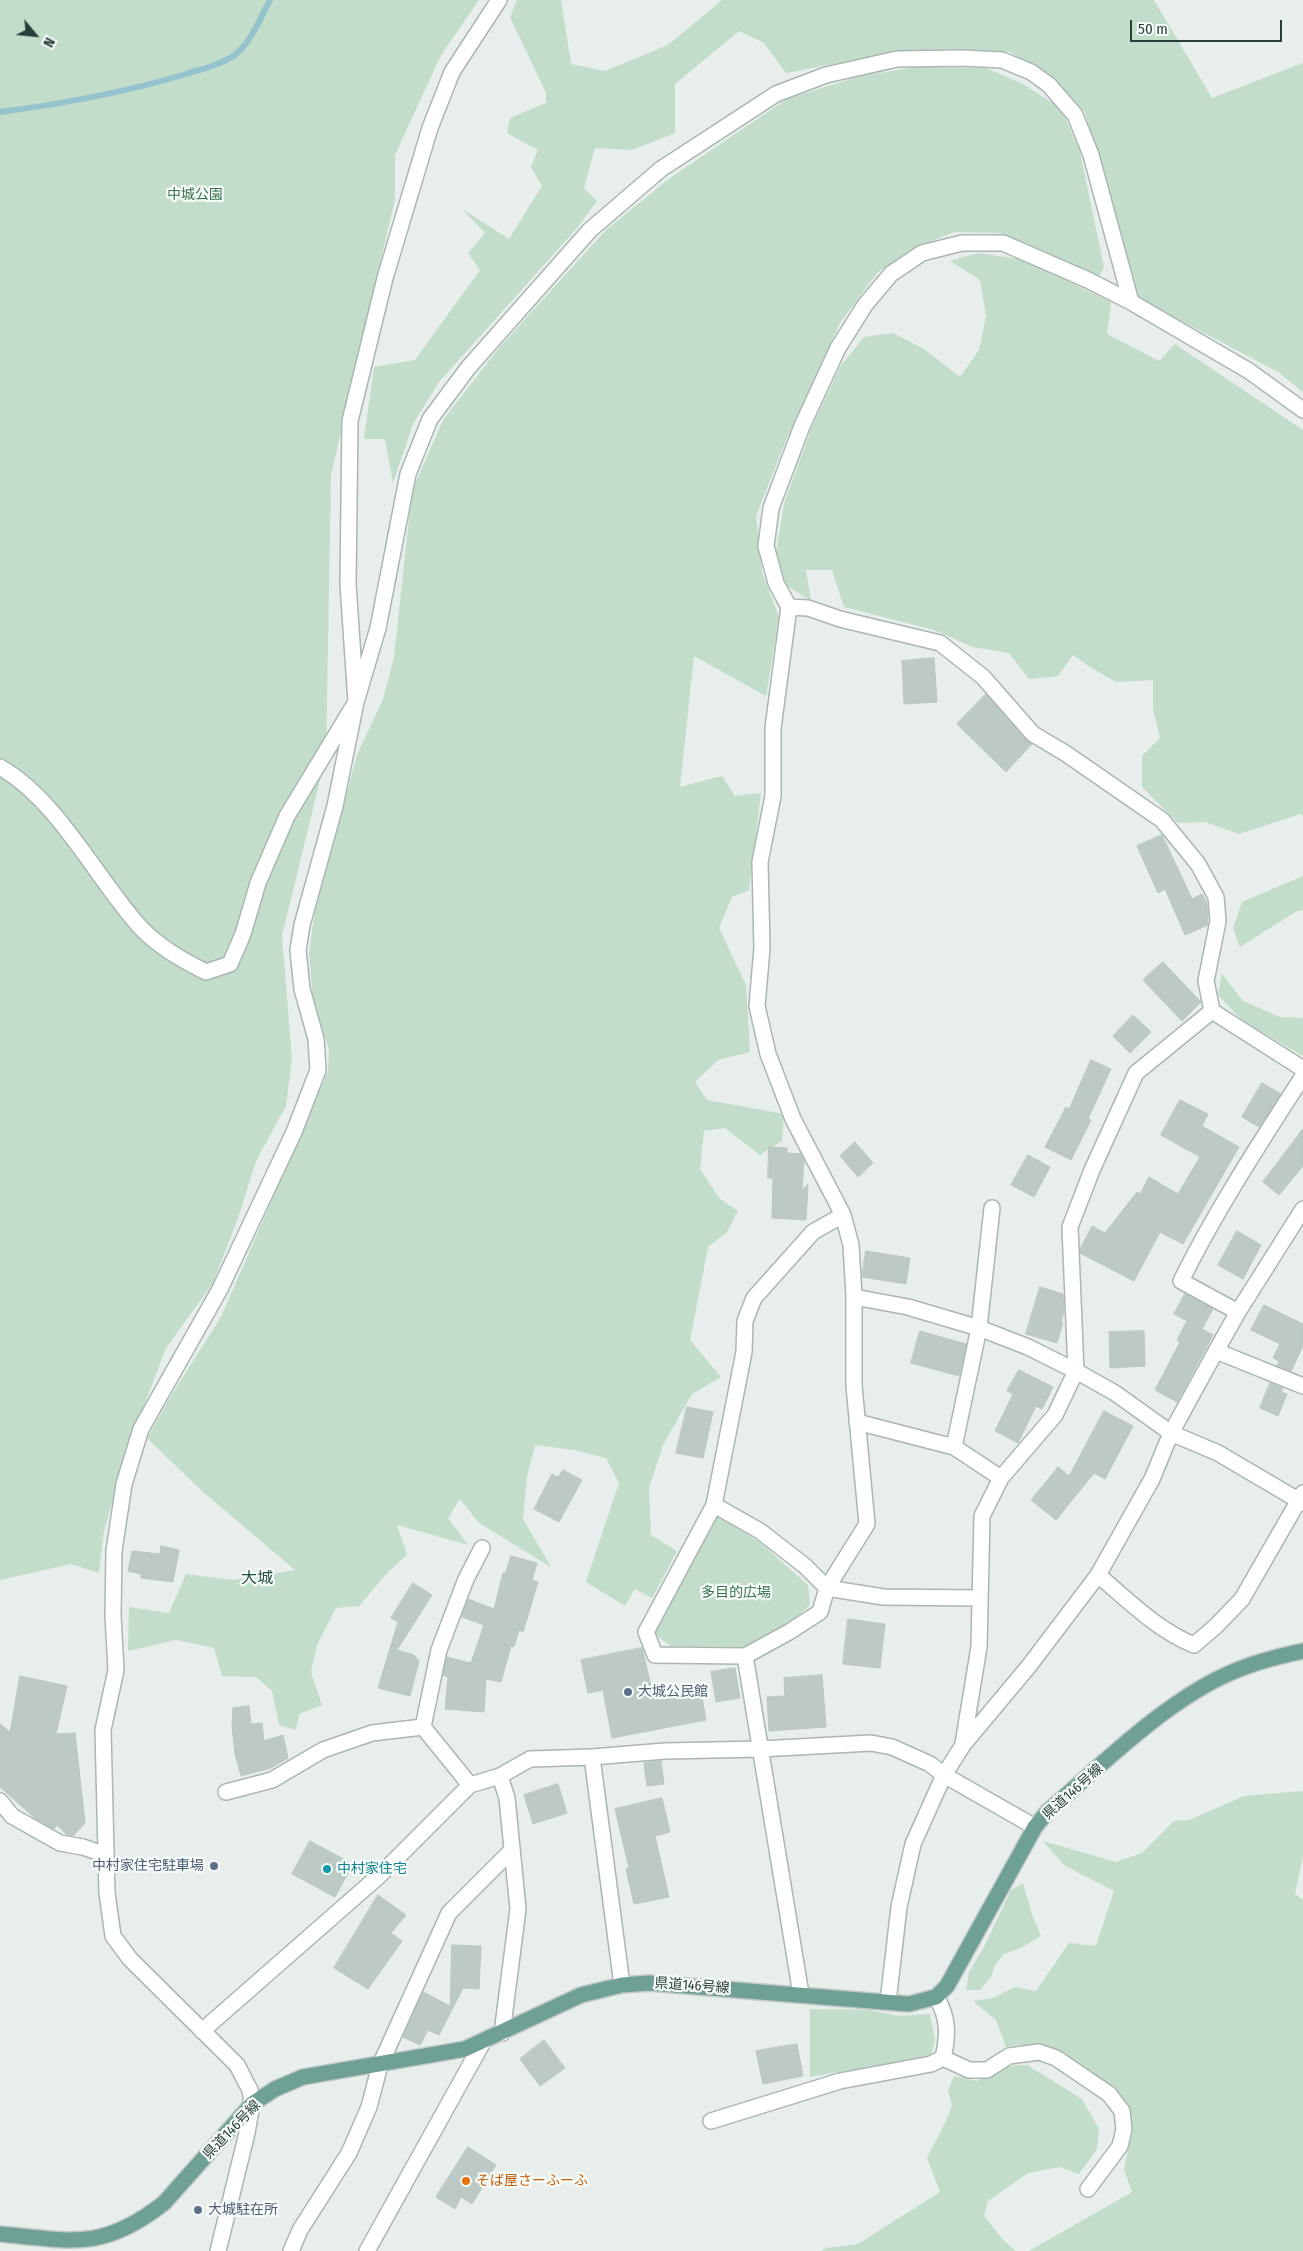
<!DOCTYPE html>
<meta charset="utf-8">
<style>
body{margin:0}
#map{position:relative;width:1303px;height:2251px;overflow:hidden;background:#e7eeeb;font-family:"Fira Sans Condensed",sans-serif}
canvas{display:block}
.north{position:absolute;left:10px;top:10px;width:50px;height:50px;-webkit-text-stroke:4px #f7fbf9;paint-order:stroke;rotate:118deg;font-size:14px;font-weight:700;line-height:20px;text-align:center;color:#273f39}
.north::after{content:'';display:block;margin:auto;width:18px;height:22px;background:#273f39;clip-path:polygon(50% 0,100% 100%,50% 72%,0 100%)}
.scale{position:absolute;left:1130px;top:20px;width:152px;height:22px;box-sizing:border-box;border:2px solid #273f39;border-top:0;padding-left:6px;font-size:15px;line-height:18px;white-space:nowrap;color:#273f39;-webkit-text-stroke:4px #f7fbf9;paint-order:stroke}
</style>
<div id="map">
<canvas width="1303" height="2251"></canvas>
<div class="north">N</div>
<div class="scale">50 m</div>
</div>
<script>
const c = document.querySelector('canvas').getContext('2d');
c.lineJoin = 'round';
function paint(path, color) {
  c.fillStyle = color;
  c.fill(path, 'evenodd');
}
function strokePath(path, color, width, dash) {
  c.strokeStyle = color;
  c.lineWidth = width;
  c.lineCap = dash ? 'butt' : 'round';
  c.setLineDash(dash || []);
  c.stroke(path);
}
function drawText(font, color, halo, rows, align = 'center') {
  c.font = font + ' "Fira Sans Condensed","Noto Sans JP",sans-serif';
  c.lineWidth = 4.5;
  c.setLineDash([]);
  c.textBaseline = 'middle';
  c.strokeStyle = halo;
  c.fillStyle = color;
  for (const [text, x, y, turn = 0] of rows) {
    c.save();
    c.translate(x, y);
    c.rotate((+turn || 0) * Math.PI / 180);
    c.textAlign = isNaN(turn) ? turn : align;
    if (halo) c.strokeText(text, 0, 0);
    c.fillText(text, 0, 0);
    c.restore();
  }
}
paint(new Path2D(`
 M0,0H479L441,55L395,155V199L331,475L326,755L282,936L292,1059L286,1106L256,1161L238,1218L213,1283L166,1348L127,1450L104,1531L99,1573L71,1564L0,1580Z
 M517,0H561L571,64L605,71L668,45L722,0H1154L1212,98L1303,63V392L1278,372L1138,298L1085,112L1052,78L1010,52L947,49L864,58L786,73L764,43L739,31L675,84V133L632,150L595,148L584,188L597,201L577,228L439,382L413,424L393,483L385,439H364L374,367L415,360L480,270L468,253L485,233L462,209L509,239L542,186L531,167L538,150L507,133L510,118L546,103V93L510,17Z
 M917,67L986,68L1023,84L1061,108L1080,152L1104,267L1099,277L999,233L954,232L914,248L877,273L840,323L786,440L756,516L762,572L779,617L766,696L694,656L680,787L722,776L735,796L761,793L749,890L732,897L719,928L746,985L750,1052L718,1060L695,1082L707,1100L784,1114L782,1141L760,1155L725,1128L704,1131L700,1169L719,1198L738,1211L727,1232L708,1247L690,1340L721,1377L692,1394L663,1445L649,1488L651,1535L677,1551L652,1598L635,1589L625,1606L586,1582L619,1483L606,1458L575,1450L535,1445L527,1476L523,1519L551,1567L479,1523L460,1499L448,1518L468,1545L397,1525L407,1555L388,1572L359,1606L336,1608L317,1645L311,1672L322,1705L299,1714L296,1730L279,1725L272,1691L256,1677L222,1676L214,1648L176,1640L128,1651L129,1607L169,1613L186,1574L233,1580L295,1570L202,1491L147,1438L171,1396L221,1317L328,1071L329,1050L313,999L309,952L315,912L357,755L383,699L394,657L412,491L443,420L499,348L606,230L670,178L787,99L860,76Z
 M978,253L1025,260L1111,302L1107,334L1159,361L1175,344L1303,430V816L1300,814L1239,834L1205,822L1178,823L1142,787V756L1160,738L1153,709V680L1116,682L1090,667L1073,655L1058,676L1029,679L1009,653L973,647L934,630L844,607L832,570H806L811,601L786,585L776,552L784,504L811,429L840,367L864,337L893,333L924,349L960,377L979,350L986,316L980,280L950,261Z
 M1303,876V910L1297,911L1240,947L1233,928L1242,902Z
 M1222,974L1243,1001L1280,1017L1303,1018V1056L1243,1021L1218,995Z
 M717,1516L758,1541L808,1585L810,1605L791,1622L749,1647L671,1646L653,1633Z
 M1303,1791V1856L1295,1894L1303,1900V2251H1029L1132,2192L1124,2170L1131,2134L1126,2101C1090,2071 1056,2035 1006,2047L996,2020L973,2001L993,1998L1015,1987L1036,1991L1069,1943L1096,1946L1114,1891L1064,1865L1043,1841L1116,1862L1142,1853L1174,1821L1189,1820L1244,1796Z
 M1023,1883L1032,1915L1041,1936L1021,1948L1004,1954L995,1965L991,1977L980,1990H966L969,1972L984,1947L1011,1890Z
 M810,2009L870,2010L897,2016L930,2014L935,2040L931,2056L810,2077Z
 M1027,2065L1082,2099L1099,2129L1097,2149L1079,2174L1060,2167L1028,2173L988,2201L984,2216L1003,2240L1016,2251H821L826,2248L858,2244L940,2192L927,2158L944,2125L952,2106L948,2090L954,2076L977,2081L1005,2066Z`), '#c2ddca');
strokePath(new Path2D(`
 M0,112C62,104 126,92 186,74C202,69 223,64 236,54C252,41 260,18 270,0`), '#94c3ce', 6);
const building = new Path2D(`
 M934,658L937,702L904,704L902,661Z
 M986,694L1026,740L1032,744L1006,772L957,724Z
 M1162,835L1192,899L1202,894L1207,904L1208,925L1185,935L1165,889L1158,893L1137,846Z
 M1163,962L1201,1002L1182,1021L1143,980Z
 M1133,1015L1151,1032L1130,1053L1113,1036Z
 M1091,1060L1111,1069L1088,1119L1091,1120L1071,1160L1045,1147L1066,1107L1069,1109Z
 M1262,1083L1281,1094L1259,1127L1242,1117Z
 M1180,1100L1208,1114L1202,1126L1239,1147L1183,1244L1160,1232L1134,1281L1080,1253V1249L1092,1226L1105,1233L1137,1192L1140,1194L1149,1177L1178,1194L1200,1157L1161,1135Z
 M1303,1129V1166L1279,1195L1263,1182Z
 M855,1142L873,1163L858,1177L840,1156Z
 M769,1147L787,1148V1153L801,1154L804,1160L802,1190L808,1184L806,1220L772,1218L773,1178H768Z
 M1028,1155L1050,1167L1034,1197L1011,1185Z
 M1237,1231L1261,1245L1243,1279L1218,1265Z
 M866,1251L910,1258L906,1284L862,1277Z
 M1040,1287L1063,1294L1064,1311L1061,1322L1063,1323L1057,1343L1026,1334Z
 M1185,1294L1213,1309L1202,1329L1213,1335L1177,1402L1155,1390L1180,1342L1177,1340L1187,1321L1174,1314Z
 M1264,1305L1303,1324V1346L1291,1371L1277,1366L1279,1361L1273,1358L1280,1344L1251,1330Z
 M920,1331L966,1344L959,1376L911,1363Z
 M1144,1331L1145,1366L1110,1368L1109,1332Z
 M1019,1370L1053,1387L1042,1409L1036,1406L1018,1443L995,1431L1013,1394L1007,1391Z
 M1270,1383L1283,1388L1281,1392L1287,1394L1278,1416L1260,1408Z
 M687,1407L713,1412L703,1458L676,1453Z
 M1104,1411L1133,1426L1105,1479L1094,1473L1056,1520L1031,1500L1058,1467L1069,1476Z
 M563,1470L582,1480L559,1522L534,1509L552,1474L558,1477Z
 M161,1546L179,1550L173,1582L141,1578V1574L128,1571L132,1551L160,1554Z
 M511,1556L537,1563L532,1580L538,1582L523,1632L519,1630L514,1647L511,1646L501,1682L486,1679L484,1712L445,1709L448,1677L443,1675L447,1657L471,1663L484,1625L462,1617L468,1599L494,1609L503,1573L505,1574Z
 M413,1583L432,1595L397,1650L414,1655L419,1661L410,1696L378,1688L398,1622L391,1618Z
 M848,1619L885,1624L880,1668L843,1664Z
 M642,1648L654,1699L701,1691L706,1720L612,1738L603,1690L588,1693L581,1660Z
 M735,1668L740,1698L716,1702L711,1672Z
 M822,1675L826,1727L769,1731L767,1697L785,1696L784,1678Z
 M20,1676L67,1686L56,1734L75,1733L85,1823L73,1836L66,1834L57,1825L54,1829L36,1819L0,1787V1724L10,1732Z
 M249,1706L251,1724L262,1723L264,1741L283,1735L288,1758L271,1768L241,1776L235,1754L232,1726L233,1708Z
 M661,1761L664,1784L647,1786L644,1763Z
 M558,1784L567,1813L533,1824L524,1795Z
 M662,1798L670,1832L655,1836L669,1897L634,1904L626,1869L629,1868L615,1809Z
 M310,1841L353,1864L335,1897L292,1874Z
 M378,1895L406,1915L391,1933L402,1941L368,1989L334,1968Z
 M452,1945L481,1946L479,1989L463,1988L439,2035L428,2030L420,2045L403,2037L423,1992L450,2006Z
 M544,2040L565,2068L540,2086L520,2059Z
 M797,2044L803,2076L763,2084L756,2051Z
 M468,2147L496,2165L472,2204L461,2197L455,2209L436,2197Z`);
paint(building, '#bcc9c4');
strokePath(building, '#b9c7c2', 1);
const minor = new Path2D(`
 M789,607L808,608L840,619L940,643L983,677L1033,734L1065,753L1162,820L1198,864L1216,897L1218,921L1206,981L1212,1011L1303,1069
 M0,767C58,800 96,878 140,927C159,947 182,960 206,972L230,964L243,934L258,883L287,816L356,702L348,584L350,421L385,278L430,128L452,72L499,0
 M854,1297L908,1307L979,1328L1028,1347L1076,1371L1115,1393L1171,1433L1218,1453L1303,1503
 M1238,1312L1181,1281C1216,1210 1260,1143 1303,1076
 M1216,1351L1303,1386
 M857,1422L954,1447L1001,1478
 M954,1447L979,1328L992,1208
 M714,1505L646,1632L655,1655L745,1656L789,1632L820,1612L827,1588L805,1566L760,1531L714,1505L744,1352L745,1321L754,1298L813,1232L843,1215
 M1098,1575C1128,1600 1157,1630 1194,1645L1216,1626L1242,1599L1303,1493
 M980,1598L883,1597L827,1588L867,1524L854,1386V1297L851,1245L843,1215L793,1119L768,1054L757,1006L762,948L760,862L773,796V728L789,607L776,583L766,546L771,508L802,426L838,348L865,305L891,274L922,253L962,243H1003L1088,280L1131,302L1249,371L1303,410
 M745,1656L801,1994
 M963,1744L979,1647L982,1516L1001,1478L1055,1415L1076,1371L1070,1227L1092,1170L1136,1073L1212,1011
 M592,1757L622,1985
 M500,1776L507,1798L518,1909L502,2033
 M470,1785L423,1727L439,1650L466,1579L482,1548
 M226,1792L272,1780L323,1750L372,1733L423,1727
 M0,1801L12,1816L60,1843L83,1847L106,1855
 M888,2002L899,1907L913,1844L944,1775L963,1745L1029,1666L1098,1575L1152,1479L1171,1433L1216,1351L1238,1312L1303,1209
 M202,2031L380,1875L470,1785L500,1776L530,1759L592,1757L665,1751L760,1749L871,1743L892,1747L930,1764L944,1775L1035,1827
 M943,2058L969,2070H987L1009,2056L1039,2052L1056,2058L1109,2094L1122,2111L1124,2129L1120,2146L1088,2189
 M711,2121L840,2081L931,2064L943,2058C948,2036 949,2017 936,1997
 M218,2251L247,2133L252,2104L250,2090L237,2065L130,1959L113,1936L107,1893L103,1730L116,1670L113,1616L114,1551L124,1484L141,1429L220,1289L294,1132L318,1070L316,1039L302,989L298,950L302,925L335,806L356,702L378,628L408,474L430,419L468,368L590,230L661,169L776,94L826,75L897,59L962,58L1002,60L1031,72L1049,85L1075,115L1091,155L1131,302
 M291,2251L300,2230L349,2153L369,2107L380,2065L449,1913L512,1850
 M367,2251L483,2042`);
const major = new Path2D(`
 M0,2234C72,2241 103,2251 164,2203L252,2104L275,2089L303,2077L465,2049L581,1995L622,1985L649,1983L909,2004L936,1997L947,1986L1035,1827L1048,1811C1103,1764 1164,1702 1230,1673C1252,1663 1279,1656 1303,1651`);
strokePath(minor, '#aab6b2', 18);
strokePath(major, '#c3c9c8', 18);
strokePath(minor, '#fff', 15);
strokePath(major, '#6fa095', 15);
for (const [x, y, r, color] of [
 [628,1692,5,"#5c6f8a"],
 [214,1866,5,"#5c6f8a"],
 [327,1869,5,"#0f9aa8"],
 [466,2181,5,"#e8710a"],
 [198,2210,5,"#5c6f8a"]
]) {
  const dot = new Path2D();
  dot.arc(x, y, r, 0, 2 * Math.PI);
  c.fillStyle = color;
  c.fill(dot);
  strokePath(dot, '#f7fbf9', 2);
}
drawText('14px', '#34734e', '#f7fbf9', [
 ["中城公園",195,195],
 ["多目的広場",736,1593]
]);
drawText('14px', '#4e5e75', '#f7fbf9', [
 ["大城公民館",638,1692],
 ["中村家住宅駐車場",204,1866,"right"],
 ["大城駐在所",208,2210]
], 'left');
drawText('14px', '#273f39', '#f7fbf9', [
 ["県道146号線",1073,1792,-42],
 ["県道146号線",692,1986,4],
 ["県道146号線",232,2130,-46]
]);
drawText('14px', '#0d838f', '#f7fbf9', [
 ["中村家住宅",337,1869]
], 'left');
drawText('14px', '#c56008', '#f7fbf9', [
 ["そば屋さーふーふ",476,2181]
], 'left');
drawText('16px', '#245047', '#f7fbf9', [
 ["大城",257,1579]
]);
</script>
